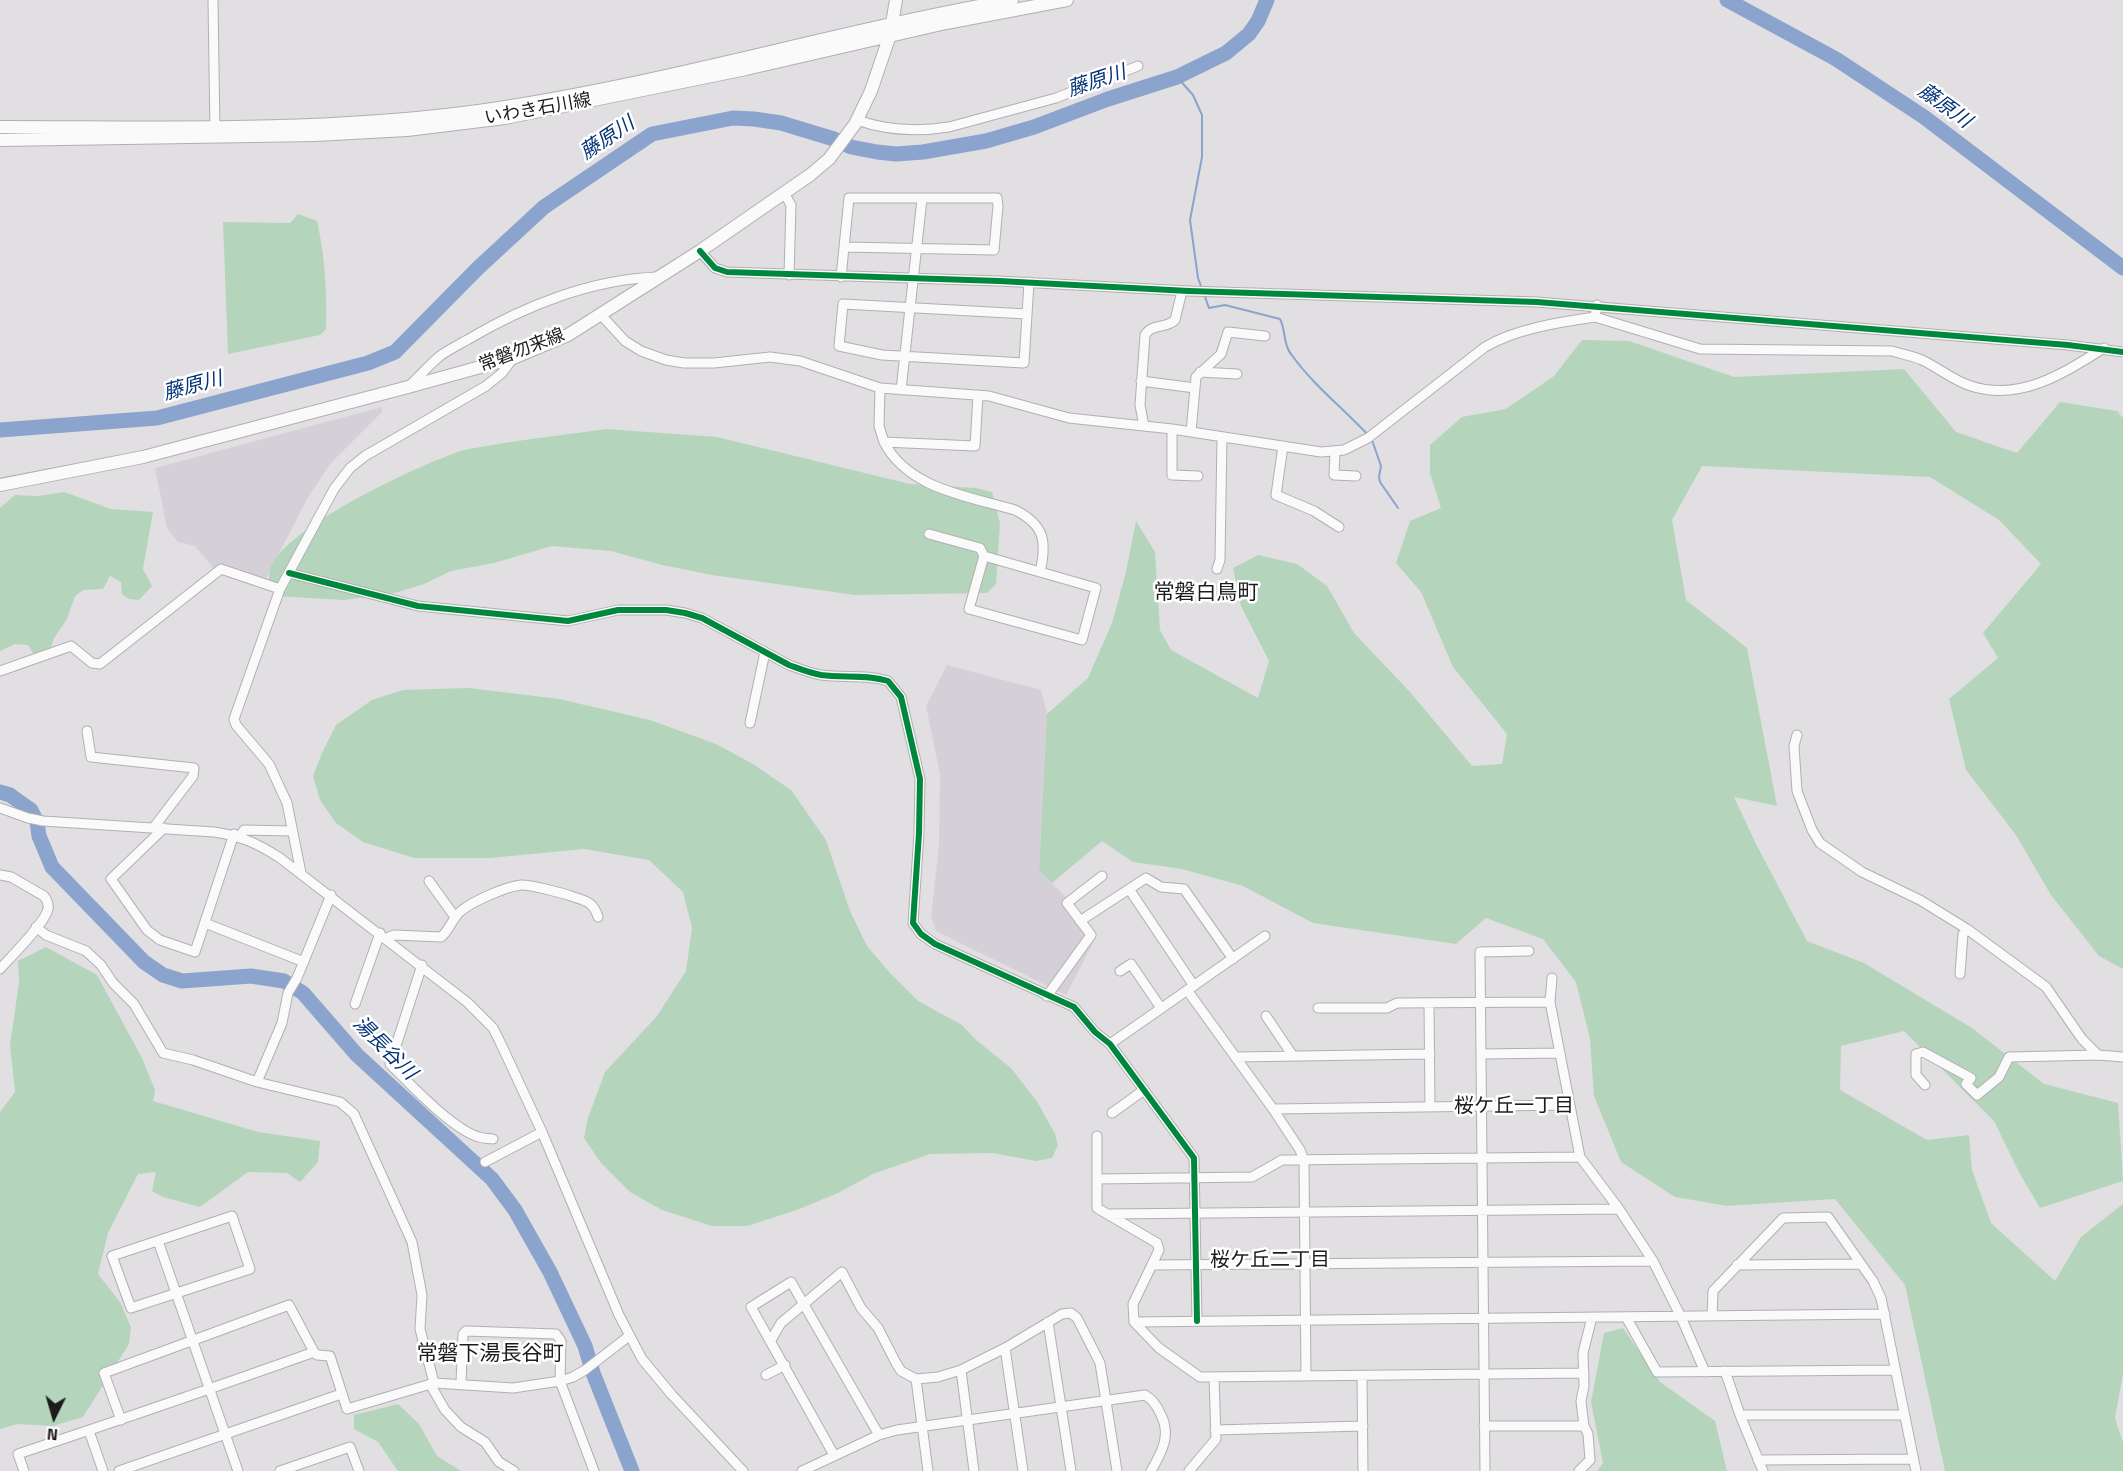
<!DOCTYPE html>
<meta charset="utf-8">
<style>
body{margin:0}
#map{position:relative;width:2123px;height:1471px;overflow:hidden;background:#e1dfe2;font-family:"Titillium Web",sans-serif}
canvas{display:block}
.north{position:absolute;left:24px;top:1387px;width:60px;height:60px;-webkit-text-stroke:4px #fff;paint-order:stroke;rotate:185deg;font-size:16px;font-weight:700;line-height:24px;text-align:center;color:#1d1c1d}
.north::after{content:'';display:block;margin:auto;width:21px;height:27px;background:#1d1c1d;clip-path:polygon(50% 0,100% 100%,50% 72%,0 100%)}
</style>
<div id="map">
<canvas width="2123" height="1471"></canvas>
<div class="north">N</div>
</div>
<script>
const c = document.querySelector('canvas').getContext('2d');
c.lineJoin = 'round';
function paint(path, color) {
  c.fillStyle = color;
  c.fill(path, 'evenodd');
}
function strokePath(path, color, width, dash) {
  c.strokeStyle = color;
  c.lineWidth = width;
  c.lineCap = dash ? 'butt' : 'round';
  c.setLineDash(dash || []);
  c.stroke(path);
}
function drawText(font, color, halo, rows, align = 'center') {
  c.font = font + ' "Titillium Web","Noto Sans JP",sans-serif';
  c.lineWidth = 5;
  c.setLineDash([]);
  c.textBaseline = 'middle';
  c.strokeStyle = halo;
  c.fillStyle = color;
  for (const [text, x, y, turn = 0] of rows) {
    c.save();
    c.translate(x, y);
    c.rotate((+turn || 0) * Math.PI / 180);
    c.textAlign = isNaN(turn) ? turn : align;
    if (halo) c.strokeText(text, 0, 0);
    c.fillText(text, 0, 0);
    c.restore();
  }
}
paint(new Path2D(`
 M382,407V412L331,463L307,499L266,579L226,565L217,572L195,546L178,542L167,528L155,468Z
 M947,665L1041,690L1047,714L1039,871L1062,893L1095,939L1066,995L936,931L931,916L939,846L940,774L926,706Z`), '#d5d0d7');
paint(new Path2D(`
 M298,214L317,221C325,256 327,293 326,329L320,335L228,354L223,222L290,223Z
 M1582,340L1629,341L1734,377L1904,369L1956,432L2017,453L2060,402L2117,411L2123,418V969L2099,956L2051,895L2016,835L1966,770L1949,699L1998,658L1983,633L2041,564L1999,520L1930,477L1702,466L1672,520L1686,600L1747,648L1777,806L1734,797L1755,842L1807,941L1864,963L1972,1028L2044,1084L2118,1103L2123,1181L2040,1208L2020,1174L1994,1121L1904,1031L1841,1046L1840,1090L1927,1140L1969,1135L1972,1170L1991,1223L2055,1281L2081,1237L2123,1204V1374L2115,1418L2123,1443V1471H1945L1905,1285L1835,1199L1727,1206L1675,1197L1621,1162L1594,1096L1590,1038L1576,982L1543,939L1486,918L1456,944L1313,923L1243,886L1182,869L1133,862L1102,841L1052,883L1039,871L1047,714L1088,678L1112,623L1126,572L1136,521L1155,552L1160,630L1171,650L1258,698L1269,661L1241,606L1233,568L1258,555L1297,564L1327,586L1354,633L1410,692L1472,766L1502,764L1507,734L1453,667L1421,592L1396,563L1410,521L1441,508L1430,473V445L1462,417L1506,409L1554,376Z
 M606,429L717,437L910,484L976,488L992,492L1000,523L996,584L987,593L855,595L712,575L662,565L611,551L552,546L494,563L451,571L424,584L395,593L344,600L275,596C269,588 268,581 270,570C280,529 421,464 461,451C471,448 482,447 493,445C530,438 568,435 606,429Z
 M64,492L111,509L153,512L143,569L152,586L139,600L129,599L122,594L121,582L110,576L103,589L83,590L75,596L67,619L54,638L49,653H33L28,645L15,644L0,651V508L15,495L38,496Z
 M469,688L559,699L650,720L716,744L753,764L791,790L826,840L850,911L867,946L890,973L918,1001L962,1025L976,1040L1011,1068L1038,1103L1055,1134L1058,1145L1052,1158L1036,1161L993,1153L930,1154L873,1174L838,1193L797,1210L747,1226H712L662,1210L630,1192L601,1163L584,1138L588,1118L605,1072L657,1016L686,971L692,928L683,892L649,860L584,849L490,858H414L363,842L336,823L320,800L313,776L322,753L336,725L372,700L403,690Z
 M46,947L97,975L142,1058L155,1090L153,1101L258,1132L320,1141L318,1162L300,1182L287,1173L248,1172L200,1207L163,1197L152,1191L156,1172L138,1174L108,1233L98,1274L120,1302L131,1327L129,1344L83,1417L53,1426L17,1424L0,1429V1112L15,1092L10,1045L19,983L18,961Z
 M1623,1328L1660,1382L1715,1421L1727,1471H1597L1603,1463L1591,1402L1604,1333Z
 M398,1404L419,1424L437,1456L461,1471H398L378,1442L354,1429V1415Z`), '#b4d5bc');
strokePath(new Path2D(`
 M1177,77L1193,95L1202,115V157L1190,220L1198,278L1202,289
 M1204,294L1209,308L1225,305L1280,319C1286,330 1283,345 1291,354C1313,385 1343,408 1369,436
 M1372,440L1381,466L1379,477L1380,482L1398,508`), '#8ba4ce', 2);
strokePath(new Path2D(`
 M1727,0L1836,59L1924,117L2123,268
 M0,430L157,418L368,363L395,352L478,268L544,207L652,134L733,118L754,119L781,123L834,139L851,147L877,152L896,154L923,152L986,141L1034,127L1108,99L1177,77L1226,53L1249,34L1258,21L1267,0
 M0,792L10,795L31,810L37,822L39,836L52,867L144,962L163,975L182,981L251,976L284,981L303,993L357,1055L492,1179L515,1210L550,1272L585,1346L593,1373L632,1471`), '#8ba4ce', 15);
const minor = new Path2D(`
 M213,0L215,133
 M857,120C888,131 917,132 949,127L1056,98L1138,66
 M784,193L791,205L789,275
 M700,251L715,268L727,272L999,281L1189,291L1537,302L2068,345L2123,352
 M841,277L849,198H997L998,206L994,250L844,247
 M1027,314L843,304L839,346L882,355L1024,363L1029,282
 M601,315L625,341L641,351L666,360L684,363H714L770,357L800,361L880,388L989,396L1069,418L1172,429L1321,452L1344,450L1368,438L1485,347C1515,329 1560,322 1595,317L1597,305
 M1595,317L1700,349L1892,351C1902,354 1913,356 1922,360C1939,368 1954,381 1971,386C2020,402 2064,373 2104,348
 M1200,372L1237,374
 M1141,381L1195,388
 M410,385C420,376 429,365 440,356C448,350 458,345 467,340C524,306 592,279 658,277
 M880,388L879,426L884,442L975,446L978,395
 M901,390L922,199
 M1144,426L1140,405L1145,335C1152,323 1166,329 1175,320L1182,291
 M1172,429V475L1198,476
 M1191,432L1196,377L1221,354L1228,332L1265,336
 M884,442C908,489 968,496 1015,510C1045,525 1047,542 1040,572
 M1283,446L1276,495L1314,511L1339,527
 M1335,452L1334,475L1356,476
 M929,534L980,548L984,556L969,609L1082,640L1096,588L984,556
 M1217,569L1220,560L1222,437
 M289,573L418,606L568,621L618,610H666L685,613L702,618L789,665C800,669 810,673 821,675C844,678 867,674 888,681L901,697L920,779L919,833L913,923L921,934L935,944L1074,1007L1095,1032L1110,1044L1194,1158L1197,1321
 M0,671L71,646L92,663L100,664L221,569L280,589
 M750,723L765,652
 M87,731L91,757L194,768L193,776L154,827
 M1797,735L1794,746L1797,791L1812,830L1820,843L1862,872L1920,900L1967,929L2046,987L2082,1039L2098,1055
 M0,808L28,818L43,821L214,832C241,836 257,843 280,858L467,1002L493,1028L501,1044L542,1132L619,1315L642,1359L672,1395L743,1471
 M164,828L111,879L147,930L160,940L195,952L234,834
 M240,836L244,830L292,831
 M301,873L287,803L269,764L236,725L234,719L280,589L334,489L350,468L365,456L486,386L502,373L513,358
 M0,875L11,877L44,896C47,900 49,904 48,909C45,923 11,957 0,969
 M429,881L455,917
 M1129,889L1194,986
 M331,895L297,978L288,993L282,1023L257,1082L340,1102L354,1114L412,1242L422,1295L420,1329L434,1383
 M1080,921L1146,878L1161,887L1184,889L1233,959
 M205,923L304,962
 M36,927L46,935L86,951L101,965L113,983L134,1004L163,1053L193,1060L257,1082
 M387,938L394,935L441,937C450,930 452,918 461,911C473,901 505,887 521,885C528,884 562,893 571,896C585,901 593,901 598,917
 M422,965L390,1064C410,1084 452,1129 479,1137C484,1139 489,1138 493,1139
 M1120,971L1131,964L1161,1008
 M1960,974L1963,934L1967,929
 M1187,990L1273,1109L1300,1150L1304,1160L1306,1376
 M1047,996L1091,935L1067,903L1102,876
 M1550,1002L1552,978
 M1429,1003L1430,1107
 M355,1004L380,933
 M1318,1008H1387L1397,1003L1550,1002L1580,1157L1619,1209L1653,1261L1681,1317L1705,1372
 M1266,1016L1293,1056
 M1110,1044L1265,936
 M1481,1054L1560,1053
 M1235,1057L1430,1054
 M1925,1085L1916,1075V1054L1923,1052L1971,1078L1966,1084L1977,1095L1999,1077L2009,1057L2098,1055L2123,1057
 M1273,1109L1569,1105
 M1112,1113L1144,1090
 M1580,1157L1282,1160L1252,1177L1097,1179V1208L1157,1243L1159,1250L1133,1304L1134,1322L1159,1348L1200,1377L1584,1373
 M485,1162L542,1132
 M1097,1179V1136
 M1108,1214L1619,1209
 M232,1216L250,1269L131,1308L112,1256Z
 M158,1241L238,1471
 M1152,1265L1653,1261
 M1737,1265L1861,1264
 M1712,1316L1713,1291L1783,1218L1828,1217L1873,1281L1881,1298L1916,1471
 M1626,1317L1657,1372L1895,1370
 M1048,1322L1071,1471
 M1134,1322L1885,1314
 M771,1340L781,1323L842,1272L861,1308L878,1328L896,1363L901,1371L916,1379L938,1377L961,1370L1005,1348L1062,1314L1071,1313L1077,1318L1100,1363L1117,1471
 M1005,1348L1023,1471
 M314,1352L317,1355L330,1356L347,1409L434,1383L513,1388L560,1381L573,1377L585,1370L629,1336
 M961,1370L974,1471
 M1725,1371L1740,1415L1763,1471
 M766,1375L785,1365
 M1362,1376L1363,1471
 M916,1379L928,1471
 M461,1383L463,1334L466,1331L556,1334L561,1341L560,1381L594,1471
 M430,1384L445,1410L461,1427L485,1442L499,1462L514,1471
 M1740,1415H1903
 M1484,1426H1584
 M1215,1430L1363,1426
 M89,1431L103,1471
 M834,1455L751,1307L791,1282L879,1435
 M1758,1460L1913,1459
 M24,1471L18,1454C117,1421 216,1387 314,1352L289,1305L104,1373L121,1420
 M119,1471L341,1394
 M280,1471L350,1447L359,1471
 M802,1471L879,1435L897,1430L1145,1395C1152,1399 1157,1406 1160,1413C1172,1434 1162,1452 1151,1471
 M1189,1471L1216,1439L1214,1377
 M1485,1471L1480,952L1529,951
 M1579,1471L1590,1460L1588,1434L1584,1426L1581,1401L1584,1386L1583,1353L1592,1317`);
const major = new Path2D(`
 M0,127C154,127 310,132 463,113C648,89 828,32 1012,0
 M0,140L315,135L407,130L505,118L746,69L946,23L1067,0
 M0,485L143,457L408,387L513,358L568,335L700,251L810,175L829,159L855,124L871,91L890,35L896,0`);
strokePath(minor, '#b1afb2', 11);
strokePath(major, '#b1afb2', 14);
strokePath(minor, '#fafafb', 9);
strokePath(major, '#fafafb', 12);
strokePath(new Path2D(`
 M700,251L715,268L727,272L999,281L1189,291L1537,302L2068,345L2123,352
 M289,573L418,606L568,621L618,610H666L685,613L702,618L789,665C800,669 810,673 821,675C844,678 867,674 888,681L901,697L920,779L919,833L913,923L921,934L935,944L1074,1007L1095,1032L1110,1044L1194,1158L1197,1321`), '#00873e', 6);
drawText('18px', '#1d1c1d', '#fff', [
 ["いわき石川線",538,110,-10],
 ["常磐勿来線",522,351,-21]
]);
drawText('italic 20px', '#043478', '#fff', [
 ["藤原川",1097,82,-18],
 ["藤原川",1944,107,36],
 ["藤原川",608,139,-34],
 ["藤原川",193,387,-15],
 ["湯長谷川",384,1049,45]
]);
drawText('20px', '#1d1c1d', '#fff', [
 ["桜ケ丘一丁目",1514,1107],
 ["桜ケ丘二丁目",1270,1261]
]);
drawText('21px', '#1d1c1d', '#fff', [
 ["常磐白鳥町",1206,594],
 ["常磐下湯長谷町",490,1355]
]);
</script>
